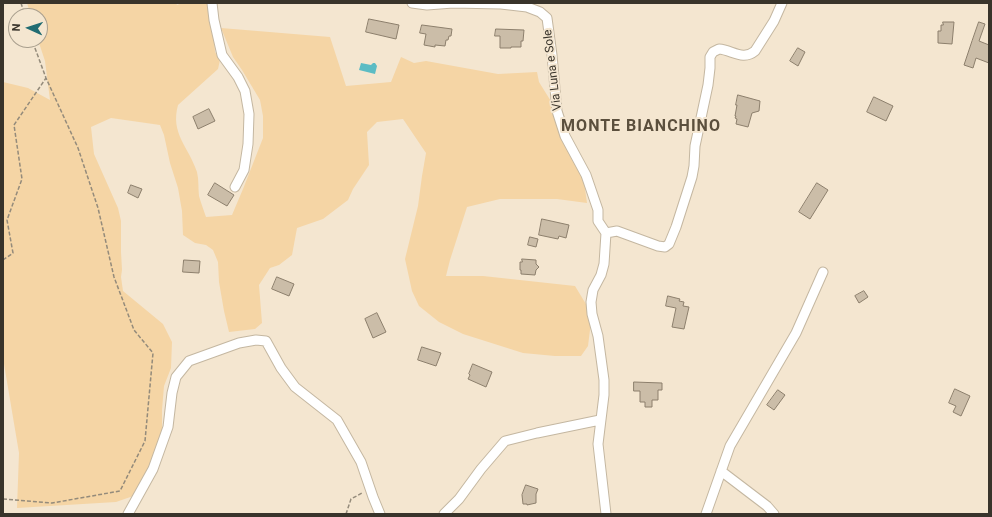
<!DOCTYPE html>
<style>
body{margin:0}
#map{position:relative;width:992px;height:517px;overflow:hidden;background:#f4e6d0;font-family:Roboto,sans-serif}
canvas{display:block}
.frame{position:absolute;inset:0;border:4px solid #39342b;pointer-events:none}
.north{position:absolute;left:8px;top:8px;width:40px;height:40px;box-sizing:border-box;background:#f4e6d0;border:1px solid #a99f8e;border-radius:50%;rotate:273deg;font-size:11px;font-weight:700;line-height:16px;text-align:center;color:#39342b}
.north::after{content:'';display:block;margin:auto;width:14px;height:18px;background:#216c72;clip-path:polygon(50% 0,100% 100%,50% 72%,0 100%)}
</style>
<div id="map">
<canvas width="992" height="517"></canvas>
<div class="frame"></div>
<div class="north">N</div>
</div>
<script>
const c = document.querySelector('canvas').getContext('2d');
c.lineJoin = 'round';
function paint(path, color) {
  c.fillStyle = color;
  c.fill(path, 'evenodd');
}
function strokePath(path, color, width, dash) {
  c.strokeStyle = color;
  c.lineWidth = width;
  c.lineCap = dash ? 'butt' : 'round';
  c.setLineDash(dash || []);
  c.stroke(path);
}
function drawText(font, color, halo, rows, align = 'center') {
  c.font = font + ' Roboto,sans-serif';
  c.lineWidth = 4;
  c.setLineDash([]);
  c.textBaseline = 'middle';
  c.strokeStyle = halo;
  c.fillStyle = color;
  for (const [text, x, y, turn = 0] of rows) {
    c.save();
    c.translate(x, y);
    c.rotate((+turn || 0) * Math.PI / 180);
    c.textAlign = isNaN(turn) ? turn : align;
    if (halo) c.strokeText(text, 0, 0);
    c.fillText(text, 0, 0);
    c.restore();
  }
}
paint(new Path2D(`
 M27,3H176L177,5L182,3H211L215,52L220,60L218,69L178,105C170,134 189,147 197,172C199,180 198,188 199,196C201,203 204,211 206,217L232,215L243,189L263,138V116L260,100L242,70L233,57L221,28L330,37L346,86L391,82L401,57L414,63L426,61L498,74L537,72L539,82L557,111L582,167L587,203L557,199H500L467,207L450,260L446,276H483L575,286L592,314L588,346L581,356H555L523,353L463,334L439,322L419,306L412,291L405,259L418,206L422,176L426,153L403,119L377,122L367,132L369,165L353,189L348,200L323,219L297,228L292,255L279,265L270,268L259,285L262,323L255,329L229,332L224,311L219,282L218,262L213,250L206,245L195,243L183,235L182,211L178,188L170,163L164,135L160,125L111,118L91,127L94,154L118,208L121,221V252L122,270L121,277L123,291L163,324L172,342L171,368L164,386L162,410V444L139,494L116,502L17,508L19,453L3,358V82L28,88L50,100L45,61L38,40H40V16H31Z`), '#f5d5a5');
paint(new Path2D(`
 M361,63L371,65L373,63H375L377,66L375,74L359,70Z`), '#5cbcc4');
const building = new Path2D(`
 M369,19L399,25L396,39L366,32Z
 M943,22H954L952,44L938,43V31H941V25H943Z
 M979,22L985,24L979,41L989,45V63L976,58L973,68L964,65L972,41Z
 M422,25L452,29L451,36H449L448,40H446L445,46L435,45V47L424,45L426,34L420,33Z
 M496,29L524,30L523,41H521V47H511V48H500V36H495Z
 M798,48L805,52L798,66L790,61Z
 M738,95L760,101L759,111L752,113L748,127L736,124L737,119L735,118L736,116H735L737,105H736Z
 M874,97L893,106L886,121L867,112Z
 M209,109L215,121L198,129L193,117Z
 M215,183L234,195L227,206L208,195Z
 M817,183L828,190L810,219L799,212Z
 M131,185L142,189L138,198L128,193Z
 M542,219L569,225L566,238L559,236L558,239L539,235Z
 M530,237L538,239L536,247L528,245Z
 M522,259L536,260V264L539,267L536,270L535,275L521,274V270H520V262H522Z
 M184,260L200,261L199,273L183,272Z
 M277,277L294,284L289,296L272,289Z
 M864,291L868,297L859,303L855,296Z
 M668,296L680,299L679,301L684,302L683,306L689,307L684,329L672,327L676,308L666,306Z
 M377,313L386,332L373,338L365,319Z
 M422,347L441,353L436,366L418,360Z
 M473,364L492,372L486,387L468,379L470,375L469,374Z
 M634,382L662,383V390H658V400H652V407H645V402H640V391H634Z
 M955,389L970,396L961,416L953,412L956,406L949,403Z
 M778,390L785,395L774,410L767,405Z
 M526,485L538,489L536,494V503L527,505V504H523L522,495Z`);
paint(building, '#cbbda8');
strokePath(building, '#8c7f6c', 1);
const minor = new Path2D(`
 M212,3L214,20L222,55L238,77L245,91L249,114L248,144L244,170L235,187
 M412,3L427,5L453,3L501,4L527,7L540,12L547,18L552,55L557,111L565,136L586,175L598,210V221L606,233
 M721,471L767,506L774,514
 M128,514L153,469L168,427L172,393L176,377L189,361L239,343L256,340L266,341L281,368L295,387L337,420L361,462L373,497L380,514
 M444,514L459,499L481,469L505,441L537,433L600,420
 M606,514L598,444L604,395V380L598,336L592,314L591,302L593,290L601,275L604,264L606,233L617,231L658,246L665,247L669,244L676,227L692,177L694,166L695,146L708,85L710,68V57L713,52L719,49C732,50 743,61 755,51L774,21L782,3
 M706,514L730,446L796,333L823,272`);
strokePath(minor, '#c4b7a1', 11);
strokePath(new Path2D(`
 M21,3L25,16
 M3,260L13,253L7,220L22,179L14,125L46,78
 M3,499L52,503L120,491L145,441L153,353L134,330L114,277L98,208L78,148L46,78L32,40
 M346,514L351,499L362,493`), '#948b7b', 1.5, [4, 2]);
strokePath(minor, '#fff', 9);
drawText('12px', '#39342b', '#f4e6d0', [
 ["Via Luna e Sole",553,70,-97]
]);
c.letterSpacing = '1px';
drawText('bold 16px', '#5b4f3d', '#f4e6d0', [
 ["MONTE BIANCHINO",641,127]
]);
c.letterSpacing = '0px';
</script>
